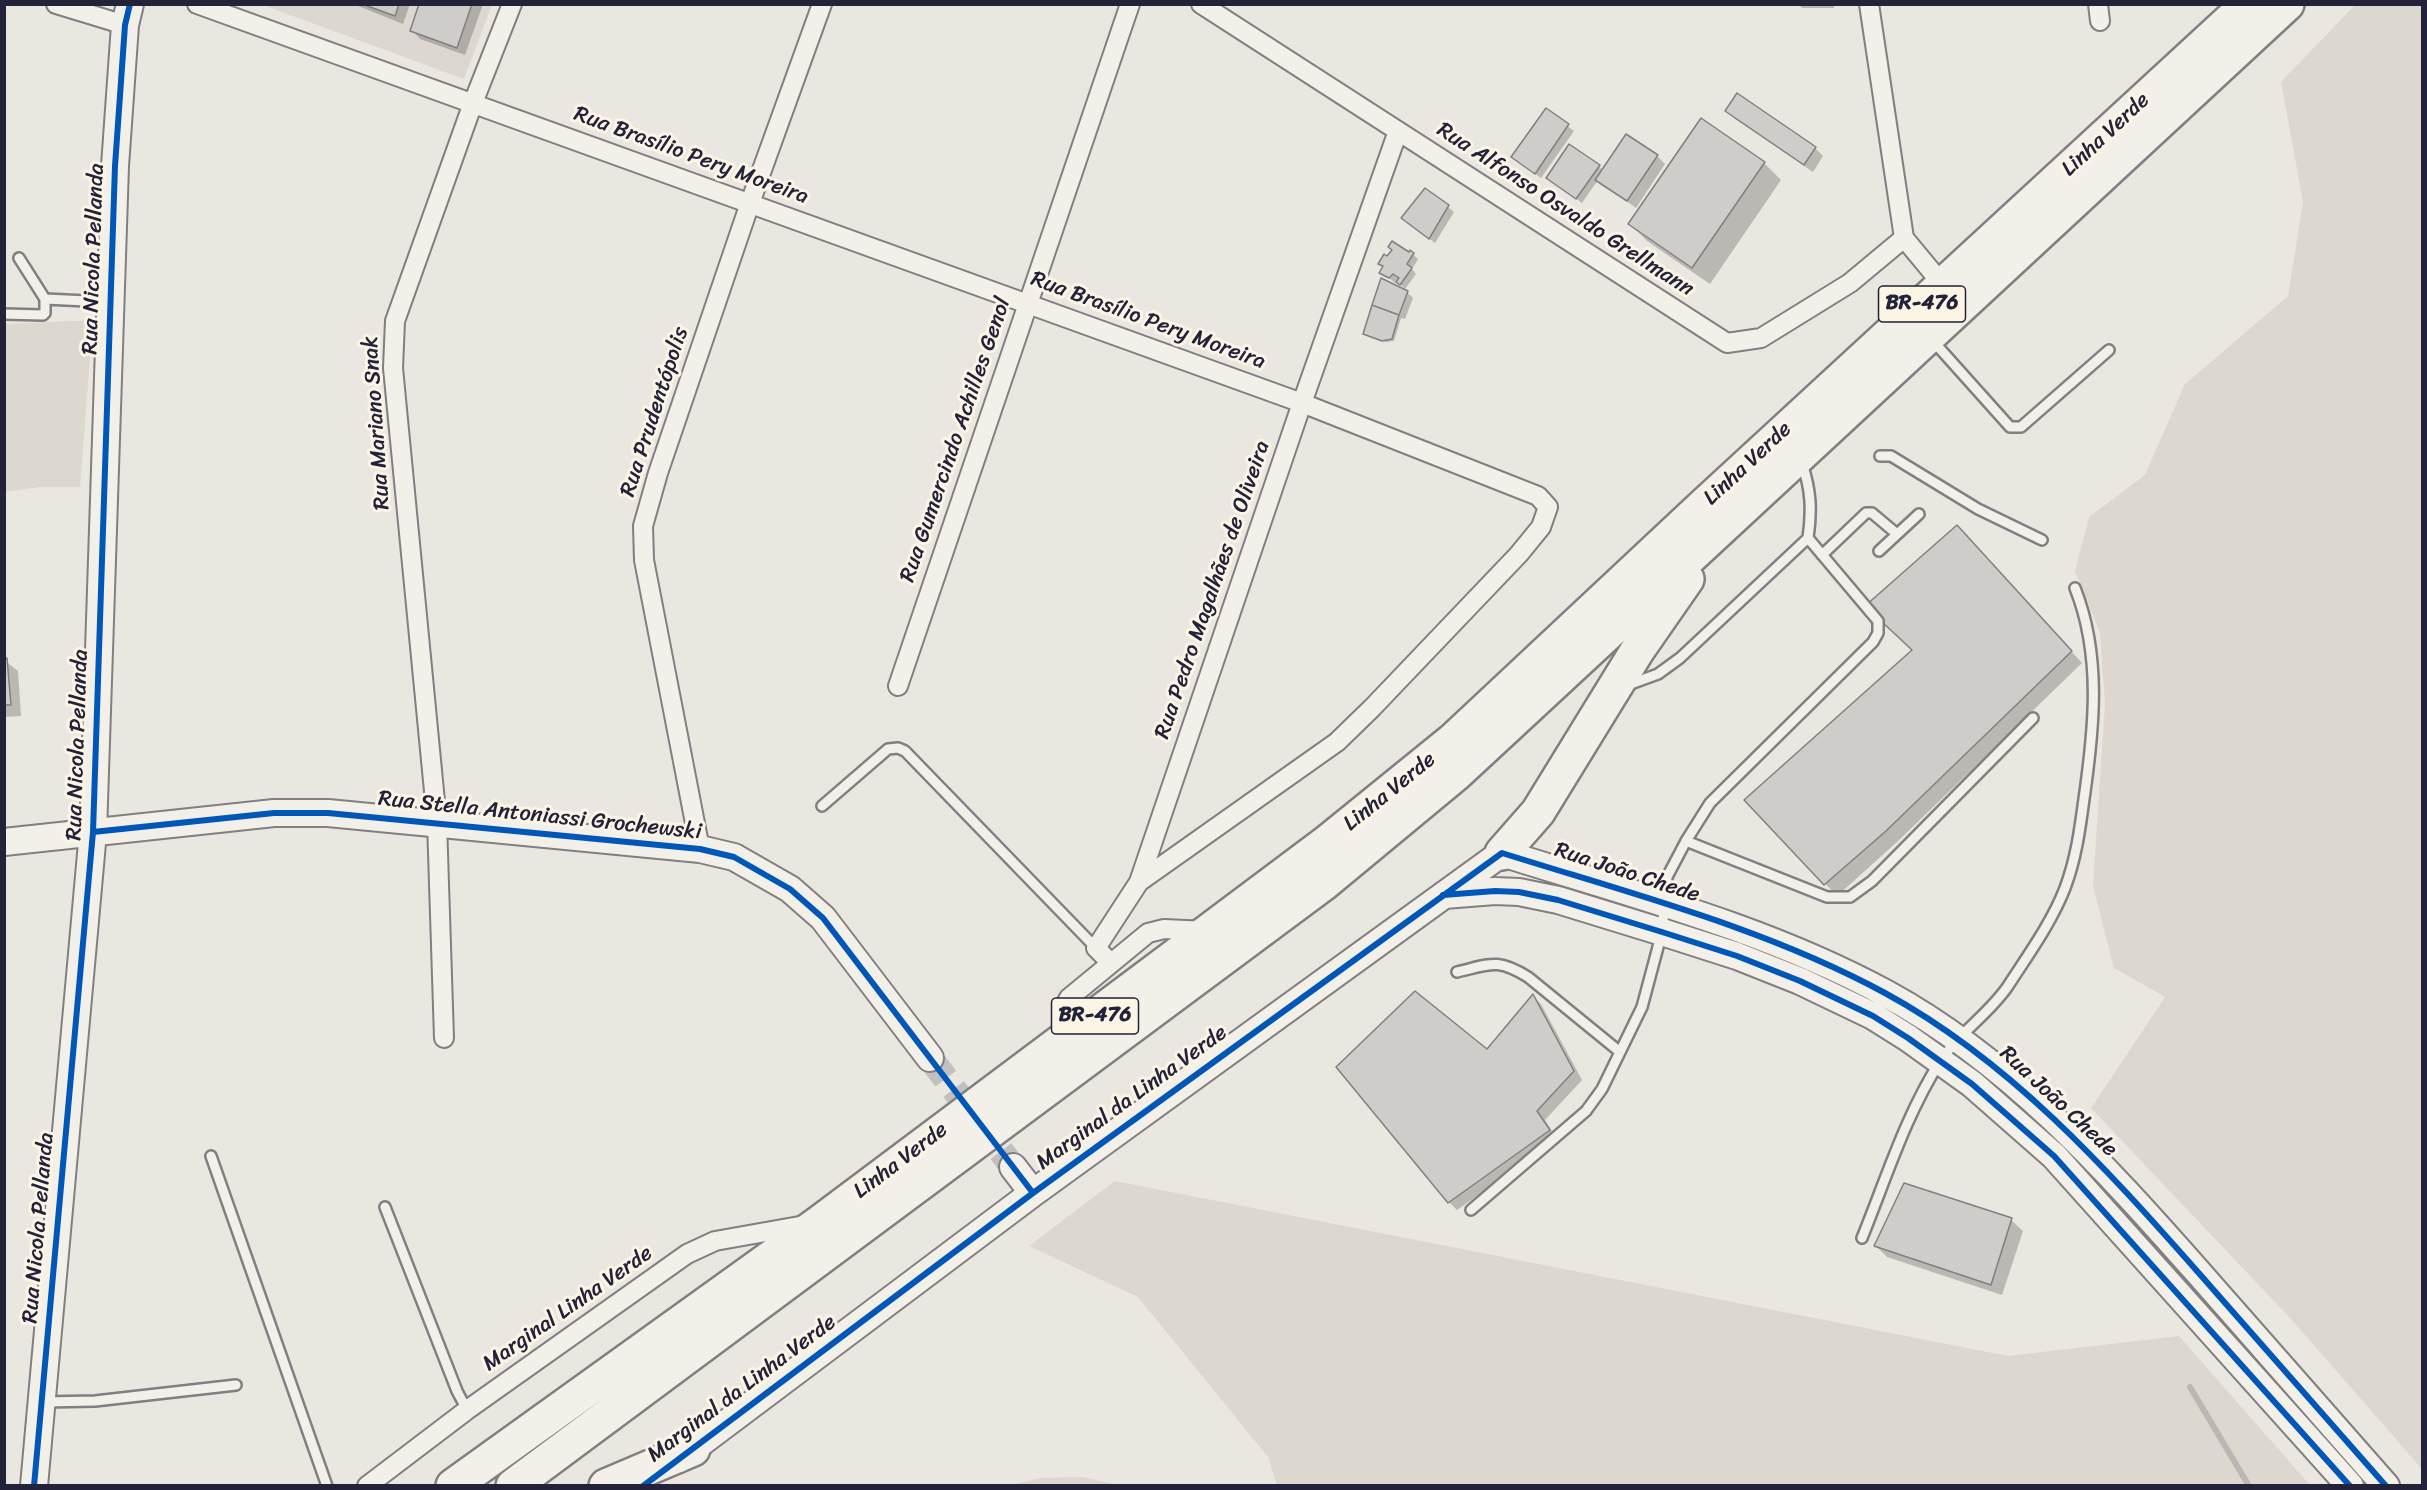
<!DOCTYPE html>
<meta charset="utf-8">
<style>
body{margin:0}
#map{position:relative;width:2427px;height:1490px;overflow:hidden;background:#eae7e0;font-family:Sriracha,sans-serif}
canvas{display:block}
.frame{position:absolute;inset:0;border:6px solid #22223b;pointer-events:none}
</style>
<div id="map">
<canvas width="2427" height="1490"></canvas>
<div class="frame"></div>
</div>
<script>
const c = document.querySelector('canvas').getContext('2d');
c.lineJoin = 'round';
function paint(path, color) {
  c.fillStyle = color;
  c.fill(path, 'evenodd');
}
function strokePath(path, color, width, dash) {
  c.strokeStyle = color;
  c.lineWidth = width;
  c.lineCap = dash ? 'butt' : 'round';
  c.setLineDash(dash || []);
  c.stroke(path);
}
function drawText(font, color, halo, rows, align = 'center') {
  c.font = font + ' Sriracha,sans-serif';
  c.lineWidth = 6;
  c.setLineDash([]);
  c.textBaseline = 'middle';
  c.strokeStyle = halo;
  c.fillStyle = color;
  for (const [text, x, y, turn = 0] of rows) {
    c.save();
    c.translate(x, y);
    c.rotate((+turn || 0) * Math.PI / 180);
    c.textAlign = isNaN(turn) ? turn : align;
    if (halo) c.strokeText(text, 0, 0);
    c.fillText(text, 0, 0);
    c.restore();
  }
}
paint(new Path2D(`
 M263,5H492L464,79Z`), '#dcd7d1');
paint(new Path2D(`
 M2355,5H2422V1469L2291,1319L2091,1108L2165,997L2114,968L2093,886L2105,704L2100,633L2075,571L2089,517L2145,475L2185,384L2288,296L2303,202L2281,82Z
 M93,320L80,487H39L5,492V324Z
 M1115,1181L2008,1356L2179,1336L2310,1485H1277L1268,1457L1138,1297L1029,1246Z
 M1082,1477L1119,1485H1012L1040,1478Z`), '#dcd8d0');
paint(new Path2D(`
 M353,4H410L403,24Z
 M421,4H483L465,55L420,39L412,30Z
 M1798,4H1834V8H1802Z
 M1546,110L1574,131L1541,178L1513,157Z
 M1727,110L1815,148L1823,156L1813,172L1735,119Z
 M1657,156L1665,164L1636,208L1598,180L1582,203L1548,178L1599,166L1603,171Z
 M1764,163L1781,180L1710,284L1647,241L1630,224Z
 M1426,190L1454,212L1435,243L1409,223Z
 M1413,254L1418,259L1412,269L1416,274L1405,289L1397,281L1395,283L1381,272L1384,268L1380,264L1388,259Z
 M1382,280L1407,292L1413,298L1405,319L1401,318L1394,341L1386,342L1365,333Z
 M1969,539L2082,663L1897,842L1837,896L1746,800L1914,650Z
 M4,660L18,671L21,716L4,717Z
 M1533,996L1541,1004L1582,1080L1545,1120L1557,1139L1457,1210L1449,1202L1487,1051Z
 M2011,1220L2023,1231L2002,1295L1887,1257L1876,1246Z`), '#0003');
strokePath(new Path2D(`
 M2190,1387L2249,1486`), '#bab7b5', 6);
const building = new Path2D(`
 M362,4H399L395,16Z
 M419,4H472L457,48L410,31Z
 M1737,93L1816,147L1804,165L1725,111Z
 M1546,108L1569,124L1535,174L1511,157Z
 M1701,118L1765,162L1692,268L1628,224Z
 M1626,134L1658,155L1627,201L1595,180Z
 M1569,144L1600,165L1576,199L1546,178Z
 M1425,188L1449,205L1429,239L1401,218Z
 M1392,241L1409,252L1410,250L1414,253L1407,264L1412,268L1400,285L1396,282L1399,278L1393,274L1389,278L1379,273L1383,266L1378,264L1384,254L1387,256L1392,250L1388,247Z
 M1381,278L1408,291L1399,315L1372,305Z
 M1372,305L1399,315L1392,339L1382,341L1363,334Z
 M1957,525L2072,651L1886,831L1824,885L1744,800L1912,650L1865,606Z
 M7,658L11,705H4V659Z
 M1415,991L1487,1049L1533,994L1574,1071L1537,1111L1550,1130L1448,1203L1336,1067Z
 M1904,1183L2012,1218L1991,1285L1874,1246Z`);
paint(building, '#cfcdc9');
strokePath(building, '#807f81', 1.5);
strokePath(new Path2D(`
 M930,1058L1013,1167`), '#c2c0bf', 26, [26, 13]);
const lane = new Path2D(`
 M45,299L108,302
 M4,314L43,315L45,313V299L19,258
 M1933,341L2010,427H2021L2109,350
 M1880,456H1891L1978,509L2042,540
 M1802,464C1811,489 1812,511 1808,538
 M1879,551L1919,514
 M1822,555L1866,513H1872L1897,534
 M822,806L888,749L898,748L905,751L1096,948
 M1686,841L1827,897H1850L1872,881L2033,718
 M1457,972C1491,964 1497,958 1528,977L1620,1052
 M211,1156L327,1486
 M385,1207L457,1391L467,1410
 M1471,1210L1586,1111L1602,1089L1642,1007L1662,932L1667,877L1686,841L1710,803L1873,642L1878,633V621L1808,538L1680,658L1658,674L1628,685
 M1862,1238C1886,1179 1906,1114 1941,1060C1960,1032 1989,1014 2008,986C2028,955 2052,922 2065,888C2076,859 2080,829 2084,799C2094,729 2102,656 2075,588
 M43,1402L95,1401L236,1385`);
const street = new Path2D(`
 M56,4L125,25
 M197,4L1302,403L1538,496L1548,507L1541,527L1519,554L1372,708L1337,742L1139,882
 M1201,4L1727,343L1761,338L1850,283L1904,238
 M1869,4L1904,238L1943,285
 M2098,4L2100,21
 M898,686L1130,4
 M700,849L644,560L643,526L658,473L750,203L822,4
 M1110,962L1096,948L1139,882L1302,403L1398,131
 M444,1038L437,822L393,368L395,321L473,103L512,4
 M1065,1038C1062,1022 1060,1012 1069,998L1148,933L1164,929L1208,931
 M367,1486L467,1410L687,1254L715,1241L805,1225`);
const secondary = new Path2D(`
 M4,842L274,813H328L700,849L734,857L790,889L823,918L930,1058
 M1444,895L1495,891L1519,892L1558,900L1662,932L1737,956L1800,981L1873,1016L1908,1038L1972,1084L2054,1156L2350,1486
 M1013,1167L1033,1193
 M679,1459L1033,1193L1502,853C1632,894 1765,928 1885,993C2010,1061 2104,1166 2197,1271C2260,1343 2323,1414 2386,1486
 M34,1486L93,832L115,166L125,25L130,4`);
const highway = new Path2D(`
 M1502,853L1538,812L1637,651L1687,579
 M453,1486L819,1223L1326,843L1453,740L1704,505L2248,4
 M513,1486L1323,884L1457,773L2287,4
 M606,1486L693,1449`);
strokePath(lane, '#807f81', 14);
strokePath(street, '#807f81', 22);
strokePath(secondary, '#807f81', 30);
strokePath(highway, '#807f81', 38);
strokePath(lane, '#f3f0ea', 9);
strokePath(street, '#f3f0ea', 18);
strokePath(secondary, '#f3f0ea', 26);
strokePath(highway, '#f3f0ea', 33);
strokePath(new Path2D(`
 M93,832L274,813H328L700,849L734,857L790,889L823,918L1033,1193
 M1443,895L1495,891L1519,892L1558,900L1662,932L1737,956L1800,981L1873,1016L1908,1038L1972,1084L2054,1156L2350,1486
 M34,1486L93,832L115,166L125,25L130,4
 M643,1486L1033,1193L1502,853C1632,894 1765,928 1885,993C2010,1061 2104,1166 2197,1271C2260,1343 2323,1414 2386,1486`), '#0057b8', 6);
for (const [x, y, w] of [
 [1922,304,87],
 [1095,1016,87]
]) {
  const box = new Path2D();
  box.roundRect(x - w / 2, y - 18, w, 36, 4.5);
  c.fillStyle = '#fcf5e5';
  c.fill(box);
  strokePath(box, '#22223b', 1.5);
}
drawText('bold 21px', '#22223b', null, [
 ["BR-476",1922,304],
 ["BR-476",1095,1016]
]);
drawText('22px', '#22223b', '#fcf5e5', [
 ["Linha Verde",2106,135,-43],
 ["Rua Brasílio Pery Moreira",691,156,20],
 ["Rua Alfonso Osvaldo Grellmann",1565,210,33],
 ["Rua Nicola Pellanda",94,259,-88],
 ["Rua Brasílio Pery Moreira",1148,321,20],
 ["Rua Prudentópolis",655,412,-72],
 ["Rua Mariano Snak",377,423,-94],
 ["Rua Gumercindo Achilles Genol",956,440,-71],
 ["Linha Verde",1748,464,-43],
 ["Rua Pedro Magalhães de Oliveira",1213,590,-71],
 ["Rua Nicola Pellanda",78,745,-88],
 ["Linha Verde",1390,792,-39],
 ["Rua Stella Antoniassi Grochewski",540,816,6],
 ["Rua João Chede",1627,873,18],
 ["Marginal da Linha Verde",1132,1098,-36],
 ["Rua João Chede",2058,1102,43],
 ["Linha Verde",901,1161,-37],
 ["Rua Nicola Pellanda",39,1228,-85],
 ["Marginal Linha Verde",568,1309,-35],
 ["Marginal da Linha Verde",742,1389,-37]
]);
</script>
